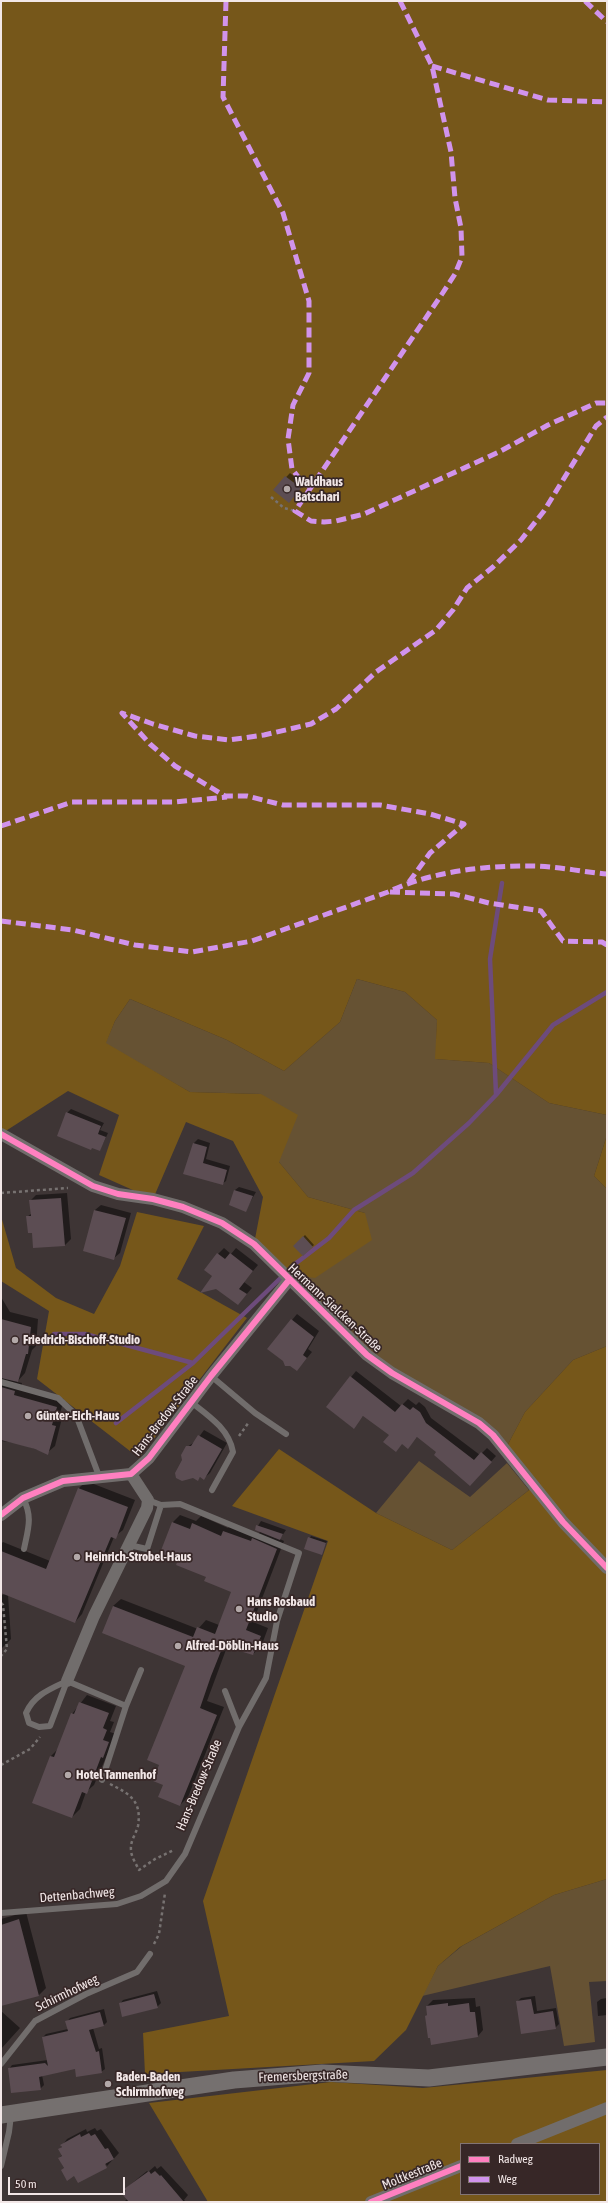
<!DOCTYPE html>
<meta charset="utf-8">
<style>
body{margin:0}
#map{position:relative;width:608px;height:2203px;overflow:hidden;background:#3e3535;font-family:"Asap Condensed",sans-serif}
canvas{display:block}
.frame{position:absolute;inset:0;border:2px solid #f2e7e7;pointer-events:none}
.legend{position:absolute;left:460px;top:2143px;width:140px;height:52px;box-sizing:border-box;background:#372727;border:1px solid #827474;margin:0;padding:5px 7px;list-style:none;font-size:12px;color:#f2e7e7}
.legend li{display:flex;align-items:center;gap:8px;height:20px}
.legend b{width:20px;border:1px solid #827474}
.scale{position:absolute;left:8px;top:2177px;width:117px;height:18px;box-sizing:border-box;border:2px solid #f2e7e7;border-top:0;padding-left:5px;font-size:12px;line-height:14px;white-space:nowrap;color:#f2e7e7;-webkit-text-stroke:3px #372727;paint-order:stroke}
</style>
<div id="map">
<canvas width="608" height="2203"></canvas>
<div class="frame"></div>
<ul class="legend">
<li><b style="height:5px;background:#ff80c0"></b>Radweg</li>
<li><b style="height:5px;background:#d193ec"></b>Weg</li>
</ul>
<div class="scale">50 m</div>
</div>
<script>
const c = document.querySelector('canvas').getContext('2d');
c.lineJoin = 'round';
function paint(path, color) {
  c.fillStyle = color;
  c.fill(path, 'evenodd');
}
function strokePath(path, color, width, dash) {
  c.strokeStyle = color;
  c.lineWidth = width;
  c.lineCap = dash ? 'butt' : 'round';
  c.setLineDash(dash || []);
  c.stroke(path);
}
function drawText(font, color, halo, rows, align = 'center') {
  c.font = font + ' "Asap Condensed",sans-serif';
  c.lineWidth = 3.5;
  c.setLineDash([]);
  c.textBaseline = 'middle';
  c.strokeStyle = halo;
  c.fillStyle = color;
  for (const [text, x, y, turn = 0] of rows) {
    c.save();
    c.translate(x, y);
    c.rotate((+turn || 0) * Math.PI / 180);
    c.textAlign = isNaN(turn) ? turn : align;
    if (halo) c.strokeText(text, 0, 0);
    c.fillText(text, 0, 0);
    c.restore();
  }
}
paint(new Path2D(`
 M357,979L405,992L437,1020L436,1059L489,1063L549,1103L607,1115V1135L594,1176L607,1189V1346L573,1360L525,1412L506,1448L493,1435L392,1373L288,1274L365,1213L308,1197L279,1162L261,1094L190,1092L105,1044L115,1021L130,999L227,1040L284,1071L340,1022Z
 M419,1461L470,1497L507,1463L529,1490L452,1550L376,1513Z
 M607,1879V1981L589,1982L595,2042L564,2046L550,1966L422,1996L438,1966L462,1946L554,1895Z`), '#665233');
paint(new Path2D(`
 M1,1H607V1115L549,1103L489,1063L435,1059L437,1020L405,992L357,979L340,1022L284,1071L227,1040L130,999L115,1021L106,1043L190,1092L261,1094L298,1115L279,1162L308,1197L365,1213L372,1240L315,1278L288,1274L254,1244L263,1197L233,1141L186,1122L153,1199L99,1175L119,1115L68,1091L1,1134Z
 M607,1135V1189L594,1176Z
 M137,1212L204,1226L177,1279L247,1318L139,1458L37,1379L49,1311L1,1281V1216L16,1268L56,1298L94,1314L120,1266Z
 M607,1346V1879L554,1895L460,1947L438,1966L406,2030L374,2061L145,2074L143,2033L229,2016L203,1901L328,1541L232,1506L279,1449L376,1513L452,1550L533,1487L506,1448L525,1412L573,1360Z
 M607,2070V2202H208L149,2103L331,2082L423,2088ZM461,2144H599V2194H461Z`), '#76571a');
paint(new Path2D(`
 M290,473L304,484L292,498L274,490Z
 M71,1109L104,1123L100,1130L108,1133L100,1150L93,1147L67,1113Z
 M198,1139L210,1143L206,1159L230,1166L226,1181L222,1184L184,1173L194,1143Z
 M239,1187L256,1192L245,1211L235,1190Z
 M67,1193L71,1239L65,1245L33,1232L27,1217L32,1213L30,1201L36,1195Z
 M101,1205L131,1213L120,1253L114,1258L84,1250L95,1210Z
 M305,1235L314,1245L303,1255L294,1246Z
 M224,1248L231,1254L236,1248L258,1265L244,1282L252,1288L238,1304L214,1276L218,1254Z
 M1,1297L10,1312L38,1319L36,1346L32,1350L25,1373L17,1382L22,1383L21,1388L64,1399L59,1417L62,1418L55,1446L47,1453L17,1443L1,1441Z
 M297,1314L319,1331L308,1349L312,1352L297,1370L268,1349Z
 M356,1371L401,1406L408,1399L416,1405L419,1402L425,1407L431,1418L480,1455L487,1448L496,1456L475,1480L418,1436L408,1448L364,1415L353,1428L327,1407Z
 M204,1430L227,1443L210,1473L204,1478L201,1476L198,1480L183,1461L187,1447L196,1441Z
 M86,1481L135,1500L123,1530L114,1537L82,1614L75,1622L8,1595L11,1639L1,1649V1595L6,1594L1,1592V1544L3,1542L50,1561L79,1488Z
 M180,1515L196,1521L201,1516L228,1528L232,1524L258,1534L261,1531L256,1529L261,1521L286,1530L280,1539L284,1541L253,1622L268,1628L261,1647L253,1654L227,1647L207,1701L224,1707L188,1797L180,1805L165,1784L160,1764L187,1665L113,1606L121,1599L198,1629L206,1620L219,1625L232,1591L179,1559L173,1522Z
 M311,1536L327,1541L321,1554L305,1548Z
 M87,1695L116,1706L110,1721L114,1722L110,1732L116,1734L94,1785L86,1792L80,1809L72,1817L51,1756L59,1748L72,1714Z
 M26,1912L46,1988L39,1995L1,2005V1919Z
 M157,1991L161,2003L157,2007L120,2004L123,2000Z
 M535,1996L537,2011L556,2008L559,2024L555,2028L522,2033L517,2002L521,1998Z
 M475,1998L476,2007L480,2006L483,2030L478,2036L426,2016L428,2014L427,2006L433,2000Z
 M607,1998V2015L598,2016L597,2002L601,1999Z
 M104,2009L107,2022L104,2025L93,2028L99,2049L102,2048L105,2069L101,2072L76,2067L42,2075L44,2085L40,2089L9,2069L12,2065L48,2060L43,2037L46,2034L68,2029L67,2022L70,2018Z
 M1,2011L20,2028L1,2049Z
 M95,2128L97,2131L101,2129L119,2153L107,2166L103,2159L106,2167L75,2175L64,2168L59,2158L62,2155L59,2150L67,2139L86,2129L87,2132Z
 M155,2166L157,2169L161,2166L188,2195L184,2200L186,2202L125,2201L128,2198L125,2189L147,2171L148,2172Z`), '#0007');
strokePath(new Path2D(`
 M496,1094L490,959L502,883
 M54,1334H85L193,1363
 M116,1423L193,1363L295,1264L329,1238L354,1210L413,1173L469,1123L496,1095L553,1025L607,992`), '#6d4b7c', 4.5);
paint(new Path2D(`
 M285,476L301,488L289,503L273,490Z
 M66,1112L101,1126L98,1134L106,1137L100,1151L92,1148L91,1150L57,1136Z
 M193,1143L207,1147L203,1163L227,1170L223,1185L183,1174Z
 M234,1190L253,1196L246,1212L229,1205Z
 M61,1198L65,1246L33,1248L32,1233H28L26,1216H31L29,1200Z
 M94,1210L126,1218L114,1260L83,1251Z
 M303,1236L313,1247L303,1256L293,1246Z
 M217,1253L225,1259L230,1253L253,1271L239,1289L247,1294L238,1305L216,1289L200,1293L212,1276L204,1270Z
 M1,1319L31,1327L28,1354H26L18,1382L1,1378Z
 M291,1319L314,1337L303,1355L307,1358L297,1371L290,1366H285L283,1361L267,1349Z
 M350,1376L395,1412L402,1404L410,1410L413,1407L420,1412L426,1423L474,1460L481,1452L492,1462L470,1486L434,1455L436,1452L417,1437L408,1449L402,1444L396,1452L383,1442L389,1435L363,1416L354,1429L326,1407Z
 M1,1387L15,1391L14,1395L57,1407L52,1425L56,1426L48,1455L35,1449L1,1440Z
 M198,1435L222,1449L204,1480L200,1477L198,1481L193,1478L182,1481L176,1478L175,1473L182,1460L181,1455L186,1446H191Z
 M78,1488L128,1507L116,1539L111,1537L75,1623L1,1593V1551L46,1569Z
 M172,1522L190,1529L192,1523L221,1536L223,1531L251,1541L252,1538L277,1549L246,1630L261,1636L253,1655L223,1646L211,1676L200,1708L217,1715L180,1806L158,1797L163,1785L153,1781L159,1765L147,1760L185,1666L102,1633L113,1606L193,1637L197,1627L215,1634L231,1592L204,1581L206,1577L176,1565L178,1560L160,1553Z
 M256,1525L283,1534L280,1540L255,1530Z
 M308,1537L326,1543L322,1555L304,1549Z
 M79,1702L109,1713L103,1728L107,1730L103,1740L109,1742L103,1758L101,1757L87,1794L82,1792L72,1818L32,1803L50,1756L54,1757L71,1713L74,1714Z
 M19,1919L39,1996L1,2006V1925Z
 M154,1994L158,2008L122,2017L119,2003Z
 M531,1999L534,2014L553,2011L556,2029L521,2034L516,2001Z
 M448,2003V2006L469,2003L470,2012H475L478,2037L431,2045L430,2038H428L425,2016L427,2015L426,2006Z
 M100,2012L104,2026L89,2030L96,2052L99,2051L102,2073L76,2077L75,2069L39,2077L41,2090L11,2093L8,2068L45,2063L48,2066L42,2037L68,2031L65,2021Z
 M89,2133L91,2136L95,2134L105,2149L108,2148L114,2159L105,2164L107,2168L78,2183L74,2176L67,2181L61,2170L64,2168L58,2158L62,2156L58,2149L62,2147L60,2145L80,2134L81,2137Z
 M149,2171L151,2174L155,2171L160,2176L161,2175L184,2202H129L122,2194L126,2191L124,2189Z`), '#5c4d53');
strokePath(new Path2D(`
 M271,497L284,508L295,511
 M1,1193L68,1188
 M239,1436L249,1422
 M1,1603L3,1605L7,1649L1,1656
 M1,1765L30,1749L40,1737
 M110,1784C130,1794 142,1801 138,1826C136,1834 130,1841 131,1850C131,1856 136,1864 139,1870L155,1859L174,1850
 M154,1944L159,1934L165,1893`), '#777271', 2.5, [3, 3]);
strokePath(new Path2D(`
 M211,1376L255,1413L286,1434
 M1,1382L58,1398L76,1415L99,1476
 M191,1402C209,1416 229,1429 233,1452L212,1490
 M23,1498C33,1517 28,1529 24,1549
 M148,1500L161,1505L180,1504L299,1553L277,1621L266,1678L239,1727
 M129,1545L147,1549L161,1505
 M67,1681L50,1726L39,1727L29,1723L26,1713C34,1695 50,1689 67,1681Z
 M67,1681L126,1706
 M102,1780L126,1706L141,1670
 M1,1913L117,1904L141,1896L166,1881L185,1854L239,1727L225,1691
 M1,2064L35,2021L86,1994L137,1972L150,1954
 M1,2166L9,2132L11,2115`), '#716d6c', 6);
strokePath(new Path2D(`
 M1,1134L93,1186L118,1194L153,1199L183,1207L222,1223L254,1244L367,1355L392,1373L479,1423L493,1435L563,1522L607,1568
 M1,1515L23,1498L63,1481L131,1474L149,1458L211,1376L289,1280
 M67,1681L94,1616L147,1508L148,1500L131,1474
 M517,2144L607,2108
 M371,2202L461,2166`), '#716d6c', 12);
strokePath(new Path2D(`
 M1,2115L234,2080L322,2073L429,2078L607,2057`), '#75706f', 17);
strokePath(new Path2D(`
 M226,1L223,97L283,213L309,301V373L293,405L288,439L292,469L302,482L310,487
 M400,1L432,66L451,152L455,198L461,228L462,257L455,274L442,294L295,511L311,521L324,522L336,521L364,514L499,452L548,425L596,403H607
 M585,1L607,22
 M432,66L548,100L607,102
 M1,826L72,802H175L227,797
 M409,882L430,853L464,824L430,814L380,805H283L247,796H225L175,766L150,744L122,713L153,724L195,736L229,740L264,735L311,724L336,709L376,672L436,630L453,610L467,588L493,567L521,540L544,511L596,426L607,417
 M390,892L454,894L489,903L541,911L563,941L602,942L607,945
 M1,921L73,930L135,945L192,952L252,941L388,892C432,871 488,865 537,866C560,867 584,872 607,874`), '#d193ec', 5, [10, 5]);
strokePath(new Path2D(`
 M1,1134L93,1186L118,1194L153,1199L183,1207L222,1223L254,1244L367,1355L392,1373L479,1423L493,1435L563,1522L607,1568
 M1,1515L23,1498L63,1481L131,1474L149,1458L211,1376L289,1280
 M371,2202L461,2166`), '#ff80c0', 6);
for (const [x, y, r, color] of [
 [287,489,4,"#b3a9a9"],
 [15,1340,4,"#b3a9a9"],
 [28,1416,4,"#b3a9a9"],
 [77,1557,4,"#b3a9a9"],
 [239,1609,4,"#b3a9a9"],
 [178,1646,4,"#b3a9a9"],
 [68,1775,4,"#b3a9a9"],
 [108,2084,4,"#b3a9a9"]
]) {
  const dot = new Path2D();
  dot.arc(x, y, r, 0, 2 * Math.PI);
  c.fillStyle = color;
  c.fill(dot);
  strokePath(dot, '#372727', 1.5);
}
drawText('bold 13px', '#f2e7e7', '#372727', [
 ["Waldhaus",295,482],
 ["Batschari",295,497],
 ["Friedrich-Bischoff-Studio",23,1340],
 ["Günter-Eich-Haus",36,1416],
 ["Heinrich-Strobel-Haus",85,1557],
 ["Hans Rosbaud",247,1602],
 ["Studio",247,1617],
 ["Alfred-Döblin-Haus",186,1646],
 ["Hotel Tannenhof",76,1775],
 ["Baden-Baden",116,2077],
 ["Schirmhofweg",116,2092]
], 'left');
drawText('13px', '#f2e7e7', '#372727', [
 ["Hermann-Sielcken-Straße",335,1308,43],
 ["Hans-Bredow-Straße",165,1416,-52],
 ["Hans-Bredow-Straße",199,1785,-67],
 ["Dettenbachweg",77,1895,-5],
 ["Schirmhofweg",67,1993,-26],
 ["Fremersbergstraße",303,2076,-2],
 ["Moltkestraße",412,2174,-22]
]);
</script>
